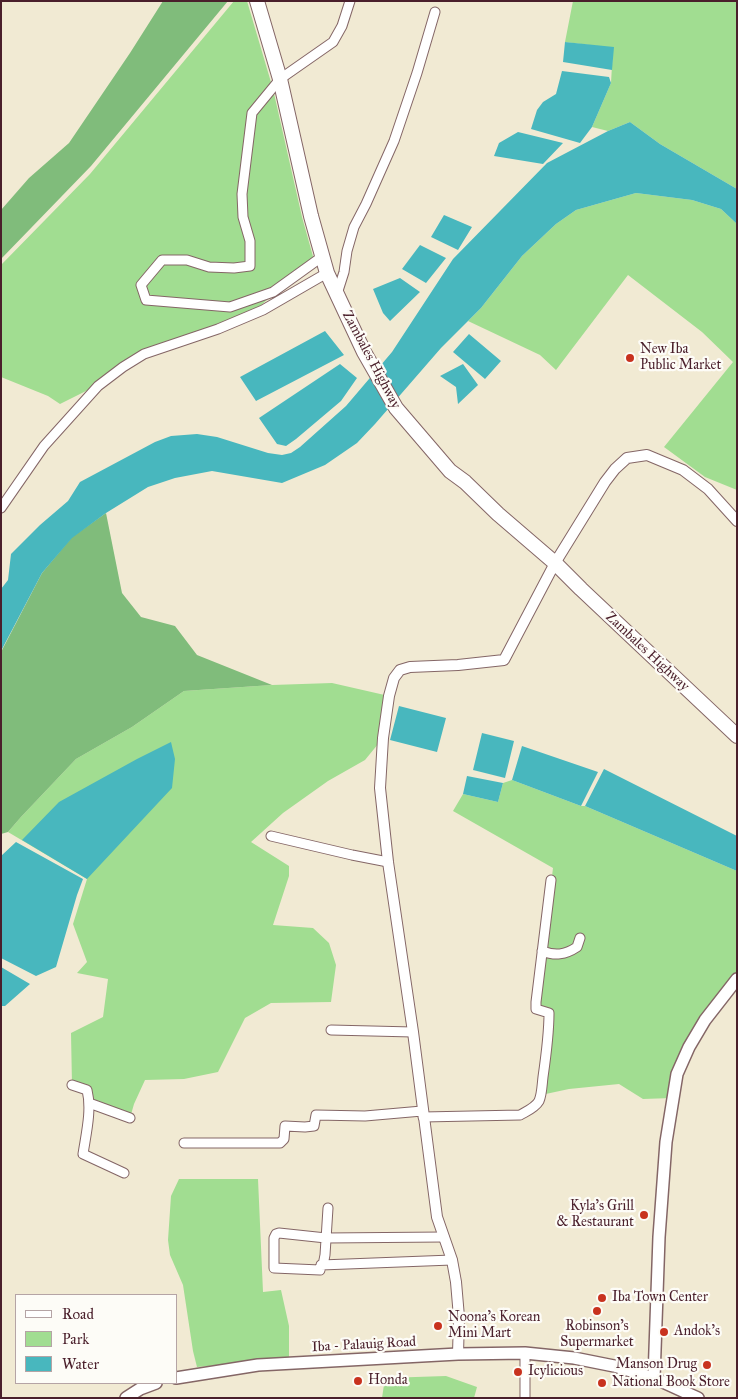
<!DOCTYPE html>
<style>
body{margin:0}
#map{position:relative;width:738px;height:1399px;overflow:hidden;background:#f1ead3;font-family:"IM FELL Great Primer",serif}
canvas{display:block}
.frame{position:absolute;inset:0;border:2px solid #4a1f2b;pointer-events:none}
.legend{position:absolute;left:15px;top:1294px;width:162px;height:90px;box-sizing:border-box;background:#fdfcf7;border:1px solid #b5a4a5;margin:0;padding:6px 9px;list-style:none;font-size:15px;color:#4a1f2b}
.legend li{display:flex;align-items:center;gap:10px;height:25px}
.legend b{width:25px;border:1px solid #b5a4a5}
</style>
<div id="map">
<canvas width="738" height="1399"></canvas>
<div class="frame"></div>
<ul class="legend">
<li><b style="height:6px;background:#fff"></b>Road</li>
<li><b style="height:14px;background:#a1dd91"></b>Park</li>
<li><b style="height:14px;background:#48b7be"></b>Water</li>
</ul>
</div>
<script>
const c = document.querySelector('canvas').getContext('2d');
c.lineJoin = 'round';
function paint(path, color) {
  c.fillStyle = color;
  c.fill(path, 'evenodd');
}
function strokePath(path, color, width, dash) {
  c.strokeStyle = color;
  c.lineWidth = width;
  c.lineCap = dash ? 'butt' : 'round';
  c.setLineDash(dash || []);
  c.stroke(path);
}
function drawText(font, color, halo, rows, align = 'center') {
  c.font = font + ' "IM FELL Great Primer",serif';
  c.lineWidth = 4.5;
  c.setLineDash([]);
  c.textBaseline = 'middle';
  c.strokeStyle = halo;
  c.fillStyle = color;
  for (const [text, x, y, turn = 0] of rows) {
    c.save();
    c.translate(x, y);
    c.rotate((+turn || 0) * Math.PI / 180);
    c.textAlign = isNaN(turn) ? turn : align;
    if (halo) c.strokeText(text, 0, 0);
    c.fillText(text, 0, 0);
    c.restore();
  }
}
paint(new Path2D(`
 M234,1H247L273,89L302,217L314,260L254,311L170,344L96,386L60,404L48,396L1,377V265L90,174Z
 M573,1H737V189L660,144L630,122L608,131L592,127L611,83L613,48L565,42Z
 M636,193L692,200L721,209L737,224V490L705,477L664,447L733,362L702,332L628,275L556,370L540,355L468,321L481,308L522,256L556,224L576,210Z
 M332,683L389,696L383,738L365,760L328,781L283,813L251,842L289,866V876L273,925L313,928L329,943L336,965L331,1002L271,1003L245,1018L218,1072L184,1079L145,1080L134,1104L130,1118L89,1103V1097L72,1085L71,1033L103,1017L108,979L77,973L87,962L73,924L87,879L8,832L21,817L76,759L132,727L184,691L272,685Z
 M512,780L581,806H585L737,871V979L705,1020L672,1098L643,1099L619,1084L569,1089L541,1095L549,1014L536,1009L553,868L453,811L463,794L498,802L503,783Z
 M179,1179H258L263,1292L281,1290L289,1326V1359L197,1367L193,1351L183,1285L170,1255L168,1240L171,1196Z
 M446,1376L477,1387L474,1398H382L385,1378Z`), '#a1dd91');
paint(new Path2D(`
 M163,1H228L91,166L1,259V210L29,178L69,143L130,53Z
 M106,513L122,593L141,617L175,626L197,655L272,685L184,691L132,727L76,759L21,817L8,832L1,834V652L42,573L72,537Z`), '#80bc7b');
paint(new Path2D(`
 M565,42L614,47L612,70L563,62Z
 M562,71L609,77L611,83L592,127L580,143L531,129L537,110L543,102L556,94Z
 M630,122L660,144L737,189V224L721,209L692,200L636,193L576,210L556,224L522,256L481,308L441,348L375,424L357,443L325,465L282,483L212,471L175,478L148,487L106,513L72,538L42,573L1,651V589L8,580L11,554L40,525L68,501L80,482L155,442L171,436L197,434L217,437L268,453L282,455L291,453L300,447L346,406L392,352L453,259L547,163L608,131Z
 M518,132L563,143L543,164L494,156L499,143Z
 M444,215L472,227L458,250L431,237Z
 M420,245L446,258L426,283L402,269Z
 M400,278L420,292L390,321L383,313L373,289Z
 M325,331L344,355L256,401L240,377Z
 M469,334L501,361L485,379L453,352Z
 M340,364L357,378L341,401L296,439L286,446L277,444L259,418Z
 M463,364L478,385L458,404L456,387L440,376Z
 M399,706L446,718L437,752L390,740Z
 M482,733L514,741L505,778L473,770Z
 M171,742L175,759L172,788L87,879L22,840L59,802L137,759Z
 M522,746L598,772L581,806L512,780Z
 M604,769L737,836V871L585,806Z
 M467,776L503,783L498,802L463,794Z
 M16,842L83,879L77,895L56,967L36,976L1,958V856Z
 M1,967L30,984L5,1006H1Z`), '#48b7be');
const minor = new Path2D(`
 M323,256L273,292L230,307L146,300L141,285L162,260H187L209,267L234,268L250,266V241L243,217L242,194L252,113L280,79L333,42L342,26L350,1
 M337,294L344,272L347,251L354,227L366,204L394,141L417,73L435,12
 M1,508L44,446L98,386L123,367L144,354L218,329L263,310L327,273
 M271,836L352,855L388,862
 M542,951C555,956 565,955 577,947L580,938
 M331,1030L413,1032
 M72,1085L87,1090C92,1110 86,1134 83,1154L124,1173
 M89,1103L130,1118
 M423,1117L520,1115C527,1111 535,1108 539,1101C542,1094 542,1085 543,1077C546,1056 549,1035 549,1013L536,1009V1002L551,880
 M184,1143H280L284,1139L285,1126L305,1127L314,1126L316,1115L365,1116L422,1111
 M444,1237L326,1238L279,1233L276,1234L274,1238V1268L320,1270L321,1265L452,1260
 M323,1265L325,1255L328,1208
 M525,1398V1353`);
const tertiary = new Path2D(`
 M458,1354L459,1317L456,1282L452,1260L437,1217L413,1032L388,862L380,788L383,738L389,696L394,678L400,670L410,667L458,665L504,660L555,563L605,482L615,469L627,458L647,455L683,470L708,489L737,521`);
const secondary = new Path2D(`
 M176,1378L258,1365L458,1354L525,1353L574,1358L614,1366L654,1378L698,1398
 M654,1378L659,1237L666,1142L677,1074L689,1047L705,1020L737,979
 M126,1398L140,1389L156,1383`);
const primary = new Path2D(`
 M257,1L280,79L311,216L327,273L364,352L396,408L450,471L465,482L498,514L555,563L581,589L737,736`);
strokePath(minor, '#846666', 11);
strokePath(tertiary, '#846666', 12);
strokePath(secondary, '#846666', 14);
strokePath(primary, '#846666', 16);
strokePath(minor, '#fff', 9);
strokePath(tertiary, '#fff', 10);
strokePath(secondary, '#fff', 11);
strokePath(primary, '#fff', 14);
for (const [x, y, r, color] of [
 [630,358,5,"#c8321e"],
 [644,1215,5,"#c8321e"],
 [602,1298,5,"#c8321e"],
 [597,1311,5,"#c8321e"],
 [438,1326,5,"#c8321e"],
 [664,1332,5,"#c8321e"],
 [707,1365,5,"#c8321e"],
 [518,1372,5,"#c8321e"],
 [358,1381,5,"#c8321e"],
 [602,1383,5,"#c8321e"]
]) {
  const dot = new Path2D();
  dot.arc(x, y, r, 0, 2 * Math.PI);
  c.fillStyle = color;
  c.fill(dot);
  strokePath(dot, '#fdfcf7', 2);
}
drawText('14px', '#4a1f2b', '#fdfcf7', [
 ["New Iba",640,350],
 ["Public Market",640,366],
 ["Kyla's Grill",634,1207,"right"],
 ["& Restaurant",634,1223,"right"],
 ["Iba Town Center",612,1298],
 ["Noona's Korean",448,1318],
 ["Mini Mart",448,1334],
 ["Robinson's",597,1327,"center"],
 ["Supermarket",597,1343,"center"],
 ["Andok's",674,1332],
 ["Manson Drug",697,1365,"right"],
 ["Icylicious",528,1372],
 ["Honda",368,1381],
 ["National Book Store",612,1383]
], 'left');
drawText('14px', '#4a1f2b', '#fdfcf7', [
 ["Zambales Highway",371,360,62],
 ["Zambales Highway",647,652,43],
 ["Iba - Palauig Road",364,1345,-3]
]);
</script>
